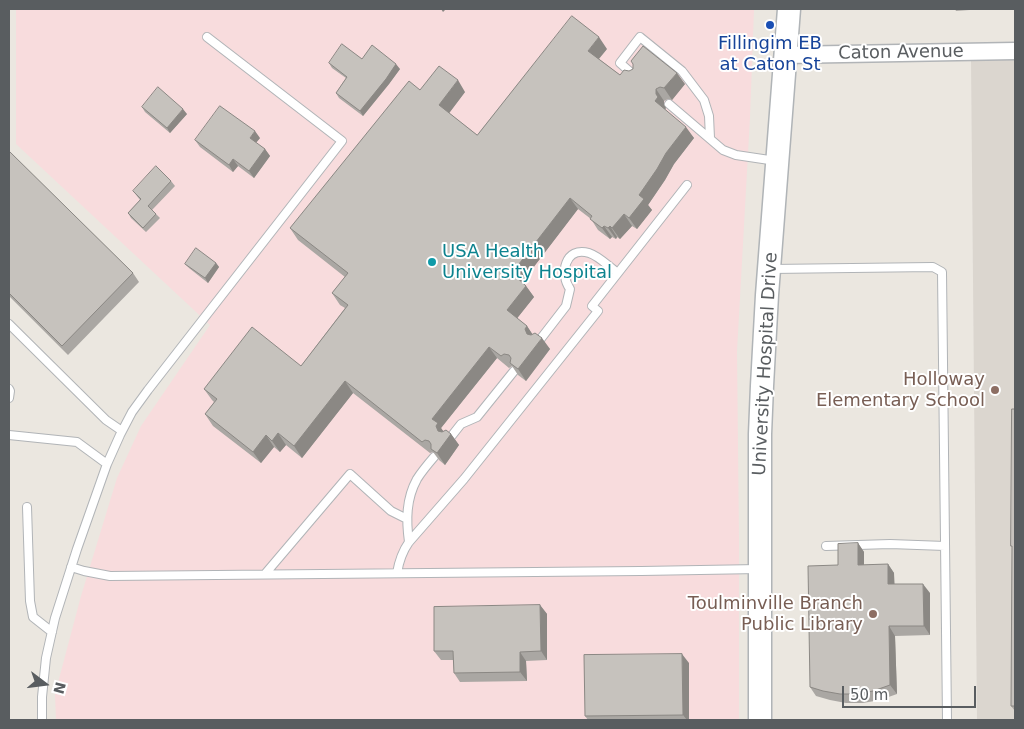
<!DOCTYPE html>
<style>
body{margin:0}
#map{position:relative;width:1024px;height:729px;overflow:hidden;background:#ebe7e0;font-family:"DejaVu Sans",sans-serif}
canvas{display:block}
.frame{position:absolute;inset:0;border:10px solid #595d60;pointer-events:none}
.north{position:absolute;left:20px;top:659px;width:50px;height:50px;-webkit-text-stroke:4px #fff;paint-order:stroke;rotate:105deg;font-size:14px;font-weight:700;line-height:20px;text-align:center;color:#595d60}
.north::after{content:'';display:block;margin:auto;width:18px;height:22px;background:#595d60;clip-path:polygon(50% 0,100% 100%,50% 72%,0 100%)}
.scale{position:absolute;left:842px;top:686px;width:134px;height:22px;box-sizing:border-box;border:2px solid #595d60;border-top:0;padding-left:6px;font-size:15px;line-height:18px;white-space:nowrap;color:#595d60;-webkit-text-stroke:4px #fff;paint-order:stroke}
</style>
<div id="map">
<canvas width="1024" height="729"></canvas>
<div class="frame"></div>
<div class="north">N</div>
<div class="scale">50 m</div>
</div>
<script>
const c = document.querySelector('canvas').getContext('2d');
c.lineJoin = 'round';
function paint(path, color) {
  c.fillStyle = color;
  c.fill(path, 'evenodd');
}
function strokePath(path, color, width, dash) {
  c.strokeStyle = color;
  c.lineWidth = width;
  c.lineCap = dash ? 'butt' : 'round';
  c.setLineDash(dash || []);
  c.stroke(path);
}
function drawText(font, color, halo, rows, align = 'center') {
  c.font = font + ' "DejaVu Sans",sans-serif';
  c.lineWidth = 4;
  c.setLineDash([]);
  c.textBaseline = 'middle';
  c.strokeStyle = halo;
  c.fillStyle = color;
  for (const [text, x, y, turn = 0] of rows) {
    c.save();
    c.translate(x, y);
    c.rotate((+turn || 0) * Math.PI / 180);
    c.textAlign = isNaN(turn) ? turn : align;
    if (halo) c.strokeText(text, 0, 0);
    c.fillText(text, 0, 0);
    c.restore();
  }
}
paint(new Path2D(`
 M1015,59V720H977L971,60Z`), '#dbd6cf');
paint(new Path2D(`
 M16,9H754L750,117L737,351L739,539V720H56L55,694L81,596L117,478L141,426L210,325L16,144Z`), '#f8dcdd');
const lane = new Path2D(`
 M636,77L620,63L640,37L682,71L704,100L709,116L710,138
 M669,104L723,150L736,155L776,161
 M771,269L933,267L942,272L947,720
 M9,324L106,420L122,431
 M539,341L566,306L570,289C559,274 565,246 589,253C599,256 609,267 618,273
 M9,389L10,391L9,398
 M9,435L77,442L107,464
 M450,438L461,424L477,417L514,371
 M27,507L30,601L33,617L52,632
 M409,542C406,520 406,499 417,479C422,471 428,464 434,457
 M826,546L890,544L945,546
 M71,567L84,571L110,576L641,571L759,569
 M397,573C399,561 402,552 409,542L464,479L598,311L592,306L687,185
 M265,574L350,474L391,511L407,519
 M42,720V697L46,658L55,618L77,549L107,464L120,435L132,412L148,390L342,141L207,37`);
const street = new Path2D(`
 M786,55L1015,51`);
const secondary = new Path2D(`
 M760,720V434L762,386L767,295L789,9`);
strokePath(lane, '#b1b4b7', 10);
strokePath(street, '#b1b4b7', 19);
strokePath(secondary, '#b0b4b7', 25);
strokePath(lane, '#fff', 8);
strokePath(street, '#fff', 16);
strokePath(secondary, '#fff', 22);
paint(new Path2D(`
 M955,9H983L956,11Z
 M607,49L599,59L620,75L685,84L672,100L668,99L664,101V105L666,108L665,109L694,138L674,164L665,180L648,205L652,210L637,229L632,226L620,239L617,237L616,239L612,237L610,239L598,230L591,219L578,209L522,282L526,286L534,297L517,318L527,326L532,334L550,349L526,381L518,375L512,366L509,368L497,358L441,428L443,431L451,434L459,445L445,465L439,460L433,452L430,453L353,393L302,458L286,445L280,452L274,447L261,463L213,426L205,414L214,402L212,400L204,389L301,366L345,308L340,305L332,293L345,277L298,240L290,228L420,90L465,92L449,113L477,135Z
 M362,59L400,69L389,84L363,116L339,98L336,93L346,78L332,68L329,63Z
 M142,107L187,114L170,133L145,112Z
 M260,138L256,143L265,149L270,156L254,178L238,166L233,172L200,147L195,140Z
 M9,151L133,273L139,282L68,355L9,296Z
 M171,181L175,186L152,210L160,218L146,232L131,218L128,213L140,200L133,191Z
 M216,263L219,267L208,283L189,268L185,264Z
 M1015,409V711L1011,706L1012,547L1011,546Z
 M858,543L864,552V565L888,564L894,573V584L930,593V635L895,636L897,694L880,700L863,703H846L830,700L816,696L810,687L838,565Z
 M540,605L547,614V660L526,661L527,681L460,682L454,673L453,660H441L434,651Z
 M689,663V720H588L585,716Z`), '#aaa7a3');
paint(new Path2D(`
 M441,9H446L443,12Z
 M599,37L607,49L596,62L588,51Z
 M396,64L400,69L389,84L363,116L360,111Z
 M677,73L685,84L672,100L664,88Z
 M458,80L465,92L447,116L439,105Z
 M656,89L664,101V105L666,108L663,112L655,101Z
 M183,109L187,114L170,133L167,128Z
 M686,127L694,138L674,164L665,180L648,205L652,210L637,229L629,218L639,195L666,153Z
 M255,131L260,138L254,145L250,138Z
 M265,149L270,156L254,178L249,171Z
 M233,159L238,166L233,172L229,165Z
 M570,198L578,209L520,285L512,273Z
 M624,214L632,226L620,239L612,228Z
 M604,226L612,237L610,239L602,228Z
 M610,226L617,237L616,239L608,228Z
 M216,263L219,267L208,283L205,278Z
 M526,286L534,297L515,321L507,310Z
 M527,326L535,338L527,334L525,329Z
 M542,338L550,349L526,381L518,369Z
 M489,347L497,358L441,428L446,435L451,434L459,445L445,465L437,453L438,431L432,419Z
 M345,381L353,393L302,458L294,446Z
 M278,433L286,445L280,452L272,441Z
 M266,435L274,447L261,463L253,452Z
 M858,543L864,552V574L858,565Z
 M888,564L894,573L895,593L888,584Z
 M923,584L930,593V635L924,626Z
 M540,605L547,614V660L541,651Z
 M889,626L895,636L897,694L890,685Z
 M520,652L526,661L527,681L520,672Z
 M682,654L689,663V720H687L683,715Z`), '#8b8884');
const building = new Path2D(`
 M572,16L599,37L588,51L620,75L624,70L629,71L633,69V64L631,61L643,46L677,73L664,88L660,87L656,89V94L658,97L655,101L686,127L666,153L657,169L639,195L644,199L629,218L624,214L612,228L610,226L608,228L604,226L602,228L590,219L592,216L570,198L512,273L526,286L507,310L527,326L525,329L527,334L531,335L535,333L542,338L518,369L510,363L511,358L509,355L504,354L501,356L489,347L432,419L438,423L436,426L438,431L442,432L446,430L451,434L437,453L431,449V444L429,441L425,440L422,442L345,381L294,446L278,433L272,441L266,435L253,452L205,414L217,399L204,389L252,327L301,366L348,305L332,293L348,273L290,228L409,81L420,90L439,66L458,80L439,105L477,135Z
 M342,44L362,59L372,45L396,64L386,79L360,111L336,93L347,77L329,63Z
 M158,87L183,109L167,128L142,107Z
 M220,106L255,131L250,138L265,149L249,171L233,159L229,165L195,140Z
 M9,151L133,273L62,346L9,293Z
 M156,166L171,181L148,206L156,214L143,228L128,213L141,199L133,191Z
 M196,248L216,263L205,278L185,264Z
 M1012,409H1015V706H1011L1012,546H1011Z
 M858,543V565L888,564V584H923L924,626H889L890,685L873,691L857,694H840L823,691L810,687L808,566L838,565V544Z
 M540,605L541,651L520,652V672L454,673L453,651H434V607Z
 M682,654L683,715L585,716L584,655Z`);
paint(building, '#c6c2bd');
strokePath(building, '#8b8884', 1);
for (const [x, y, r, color] of [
 [770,25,5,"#1a4fb4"],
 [432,262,5,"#0f9aa8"],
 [995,390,5,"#8d6e63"],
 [873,614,5,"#8d6e63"]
]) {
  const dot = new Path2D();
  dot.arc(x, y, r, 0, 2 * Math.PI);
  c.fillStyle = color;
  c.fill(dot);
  strokePath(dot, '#fff', 2);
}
drawText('18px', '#164399', '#fff', [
 ["Fillingim EB",770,44],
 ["at Caton St",770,65]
]);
drawText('18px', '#595d60', '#fff', [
 ["Caton Avenue",901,53,-1],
 ["University Hospital Drive",766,364,-87]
]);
drawText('18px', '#0d838f', '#fff', [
 ["USA Health",442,252],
 ["University Hospital",442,273]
], 'left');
drawText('18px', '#785e54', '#fff', [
 ["Holloway",985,380],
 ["Elementary School",985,401],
 ["Toulminville Branch",863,604],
 ["Public Library",863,625]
], 'right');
</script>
